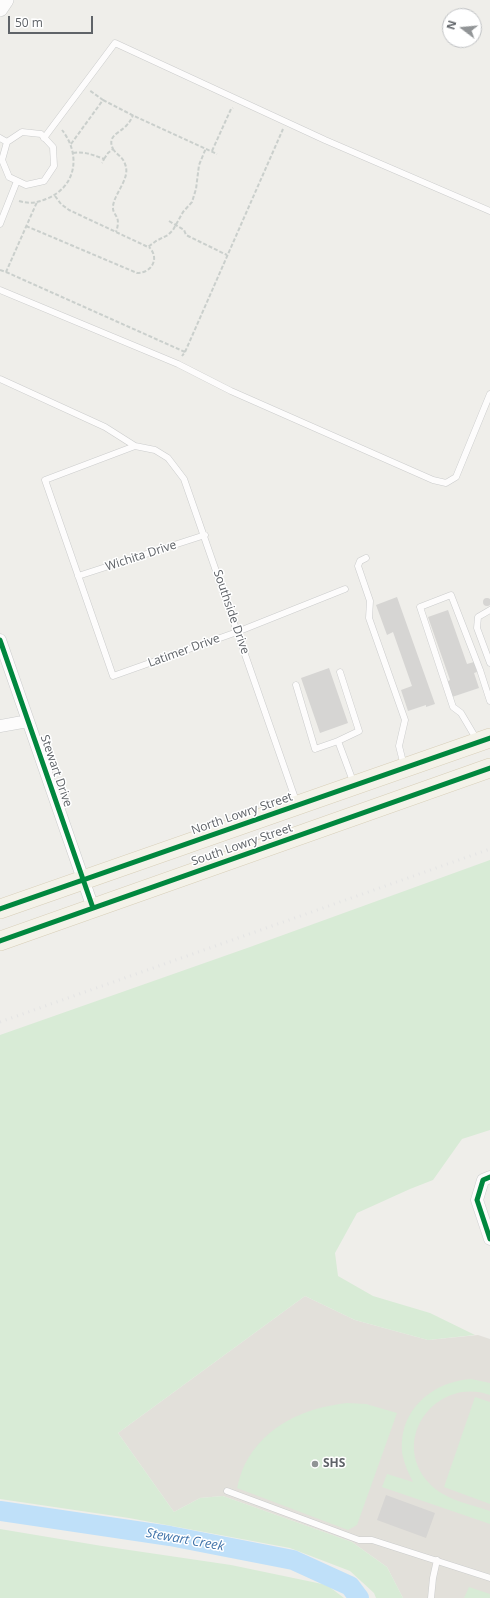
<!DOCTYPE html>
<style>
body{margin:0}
#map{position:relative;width:490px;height:1598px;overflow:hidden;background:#efeeea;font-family:"Open Sans",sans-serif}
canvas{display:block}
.north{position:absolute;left:442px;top:8px;width:40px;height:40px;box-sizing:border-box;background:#fff;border:1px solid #bfc1c3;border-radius:50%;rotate:286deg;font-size:11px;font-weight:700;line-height:16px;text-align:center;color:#5f6368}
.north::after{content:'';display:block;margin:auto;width:14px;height:18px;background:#919496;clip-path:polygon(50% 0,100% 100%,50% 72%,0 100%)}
.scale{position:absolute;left:8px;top:16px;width:85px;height:18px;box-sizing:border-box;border:2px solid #5f6368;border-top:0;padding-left:5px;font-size:12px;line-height:14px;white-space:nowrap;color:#5f6368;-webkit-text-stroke:3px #fff;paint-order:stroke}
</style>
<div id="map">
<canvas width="490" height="1598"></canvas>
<div class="north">N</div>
<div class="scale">50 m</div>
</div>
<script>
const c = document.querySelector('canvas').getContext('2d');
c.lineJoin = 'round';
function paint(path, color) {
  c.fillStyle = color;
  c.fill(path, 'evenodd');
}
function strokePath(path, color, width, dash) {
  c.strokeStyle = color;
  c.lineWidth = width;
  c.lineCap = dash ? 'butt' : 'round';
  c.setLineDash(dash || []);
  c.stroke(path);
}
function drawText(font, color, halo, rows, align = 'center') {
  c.font = font + ' "Open Sans",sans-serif';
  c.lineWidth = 3;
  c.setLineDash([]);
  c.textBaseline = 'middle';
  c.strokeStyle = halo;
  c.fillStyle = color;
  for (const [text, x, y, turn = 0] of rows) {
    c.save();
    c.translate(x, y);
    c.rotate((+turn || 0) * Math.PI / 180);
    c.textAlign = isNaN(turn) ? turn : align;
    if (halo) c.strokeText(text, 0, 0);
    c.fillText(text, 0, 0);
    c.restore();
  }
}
paint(new Path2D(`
 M305,1296L355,1320L428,1340L478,1335L490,1339V1598H403L387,1567L352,1542L223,1496L200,1498L174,1512L118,1433Z`), '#e2e0da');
paint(new Path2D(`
 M490,860V1130L462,1139L433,1180L410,1189L357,1213L335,1253L338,1276L373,1296L430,1313L475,1335L428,1340L355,1320L305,1296L118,1433L174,1512L200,1498L223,1496L352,1542L387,1567L403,1598H376L374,1593L350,1571L290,1548L129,1518L0,1499V1035L250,947Z
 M471,1379L490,1383V1395C436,1376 389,1440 429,1483C444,1500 470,1504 490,1511V1524L382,1487L387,1474L413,1482C409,1474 405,1466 403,1457C396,1413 430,1382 471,1379Z
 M475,1397L490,1402V1504L444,1487Z
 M347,1403L366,1404L397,1413L357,1525L348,1530L237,1488C239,1480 241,1472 245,1464C266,1424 305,1408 347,1403Z
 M0,1529L102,1546L231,1565L327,1585L344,1598H0Z
 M469,1587L490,1594V1598H464Z`), '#d8ebd6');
strokePath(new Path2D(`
 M0,1511L170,1536L293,1560L350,1586L359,1598`), '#bfe0f9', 20);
paint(new Path2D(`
 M397,597L435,704L426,707V705L408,711L401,690L412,686L393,632L387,635L376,605Z
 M483 602a4 4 0 1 1 8 0a4 4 0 1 1-8 0Z
 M448,610L467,664L474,662L477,672L474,673L479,688L452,697L446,682L450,680L428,617Z
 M329,668L348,723L320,733L301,678Z
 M386,1495L435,1513L426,1538L377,1520Z`), '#d6d5d3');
const service = new Path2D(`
 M22,132L41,134L53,147L54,166L44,181L26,185L9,177L2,160L7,142Z
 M0,138L7,142
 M44,138L115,43L325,140L490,211
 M0,224L17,181
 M0,290L178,364L231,391L433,480L446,483L456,477L490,394
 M0,379L105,427L135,446
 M366,558L360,561L358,566L370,601L369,618L405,720L399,746L404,766
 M78,576L205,535
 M490,610L478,617L477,628L490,663
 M296,685L315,749L338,741L354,784
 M477,740L461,713L453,707L420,607L451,595L480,670L490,701
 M338,741L359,731L340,672
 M297,804L184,479L168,458L155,450L135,446L45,480L113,676L237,632L345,589
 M227,1491L359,1540H372L490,1578
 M431,1598L433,1578L437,1560`);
const minor = new Path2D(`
 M0,640L93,908
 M0,726L28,721
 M490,1177L483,1180L477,1200L490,1239`);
const tertiary = new Path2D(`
 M0,9L6,0`);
const primary = new Path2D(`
 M0,909L490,738
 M0,941L490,768`);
strokePath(service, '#cbcccc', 7);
strokePath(minor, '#cbcccc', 13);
strokePath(tertiary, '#cbcccc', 16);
strokePath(primary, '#d7ceb8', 20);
strokePath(new Path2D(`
 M103,100L134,116L217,154
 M71,144L103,100L89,90
 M113,149C116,154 123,157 125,164C131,178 115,192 113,206C112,217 122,214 116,232
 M212,151L231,109L233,108
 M73,153C84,151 93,155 104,159L102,163
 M104,159L108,153L113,149C107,136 118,134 126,126C129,123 131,120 133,115
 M55,196L61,204L69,210L148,247L156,241L168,235L173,230L183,212L192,202L196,189L199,165L206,148
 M19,201C29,204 37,203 46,199C77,187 81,154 62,130
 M169,221L184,230L186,235L227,255
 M26,226L137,273C152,273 160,258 149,247
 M0,270L6,272L37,202
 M6,272L185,352L182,356
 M185,352L283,129`), '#cacfcc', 2, [4, 2]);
strokePath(service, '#fdfcfc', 6);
strokePath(minor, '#fdfcfc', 12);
strokePath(tertiary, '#fdfcfc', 15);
strokePath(primary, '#f4f2e9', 19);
strokePath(new Path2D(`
 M0,1022L490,849`), '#e4e4e4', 3, [1, 5]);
strokePath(new Path2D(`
 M0,640L93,908
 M0,909L490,738
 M0,941L490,768
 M490,1177L483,1180L477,1200L490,1239`), '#00873e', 5);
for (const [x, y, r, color] of [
 [315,1464,4,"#919496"]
]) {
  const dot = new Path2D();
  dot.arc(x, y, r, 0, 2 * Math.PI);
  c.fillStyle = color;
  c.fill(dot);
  strokePath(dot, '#fff', 1.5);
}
drawText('12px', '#5f6368', '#fff', [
 ["Wichita Drive",141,556,-18],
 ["Southside Drive",231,612,71],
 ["Latimer Drive",184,651,-20],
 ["Stewart Drive",56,771,71],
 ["North Lowry Street",242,814,-19],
 ["South Lowry Street",242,845,-19]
]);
drawText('bold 12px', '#5f6368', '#fff', [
 ["SHS",323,1464]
], 'left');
drawText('italic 13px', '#4174aa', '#fff', [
 ["Stewart Creek",185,1540,10]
]);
</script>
